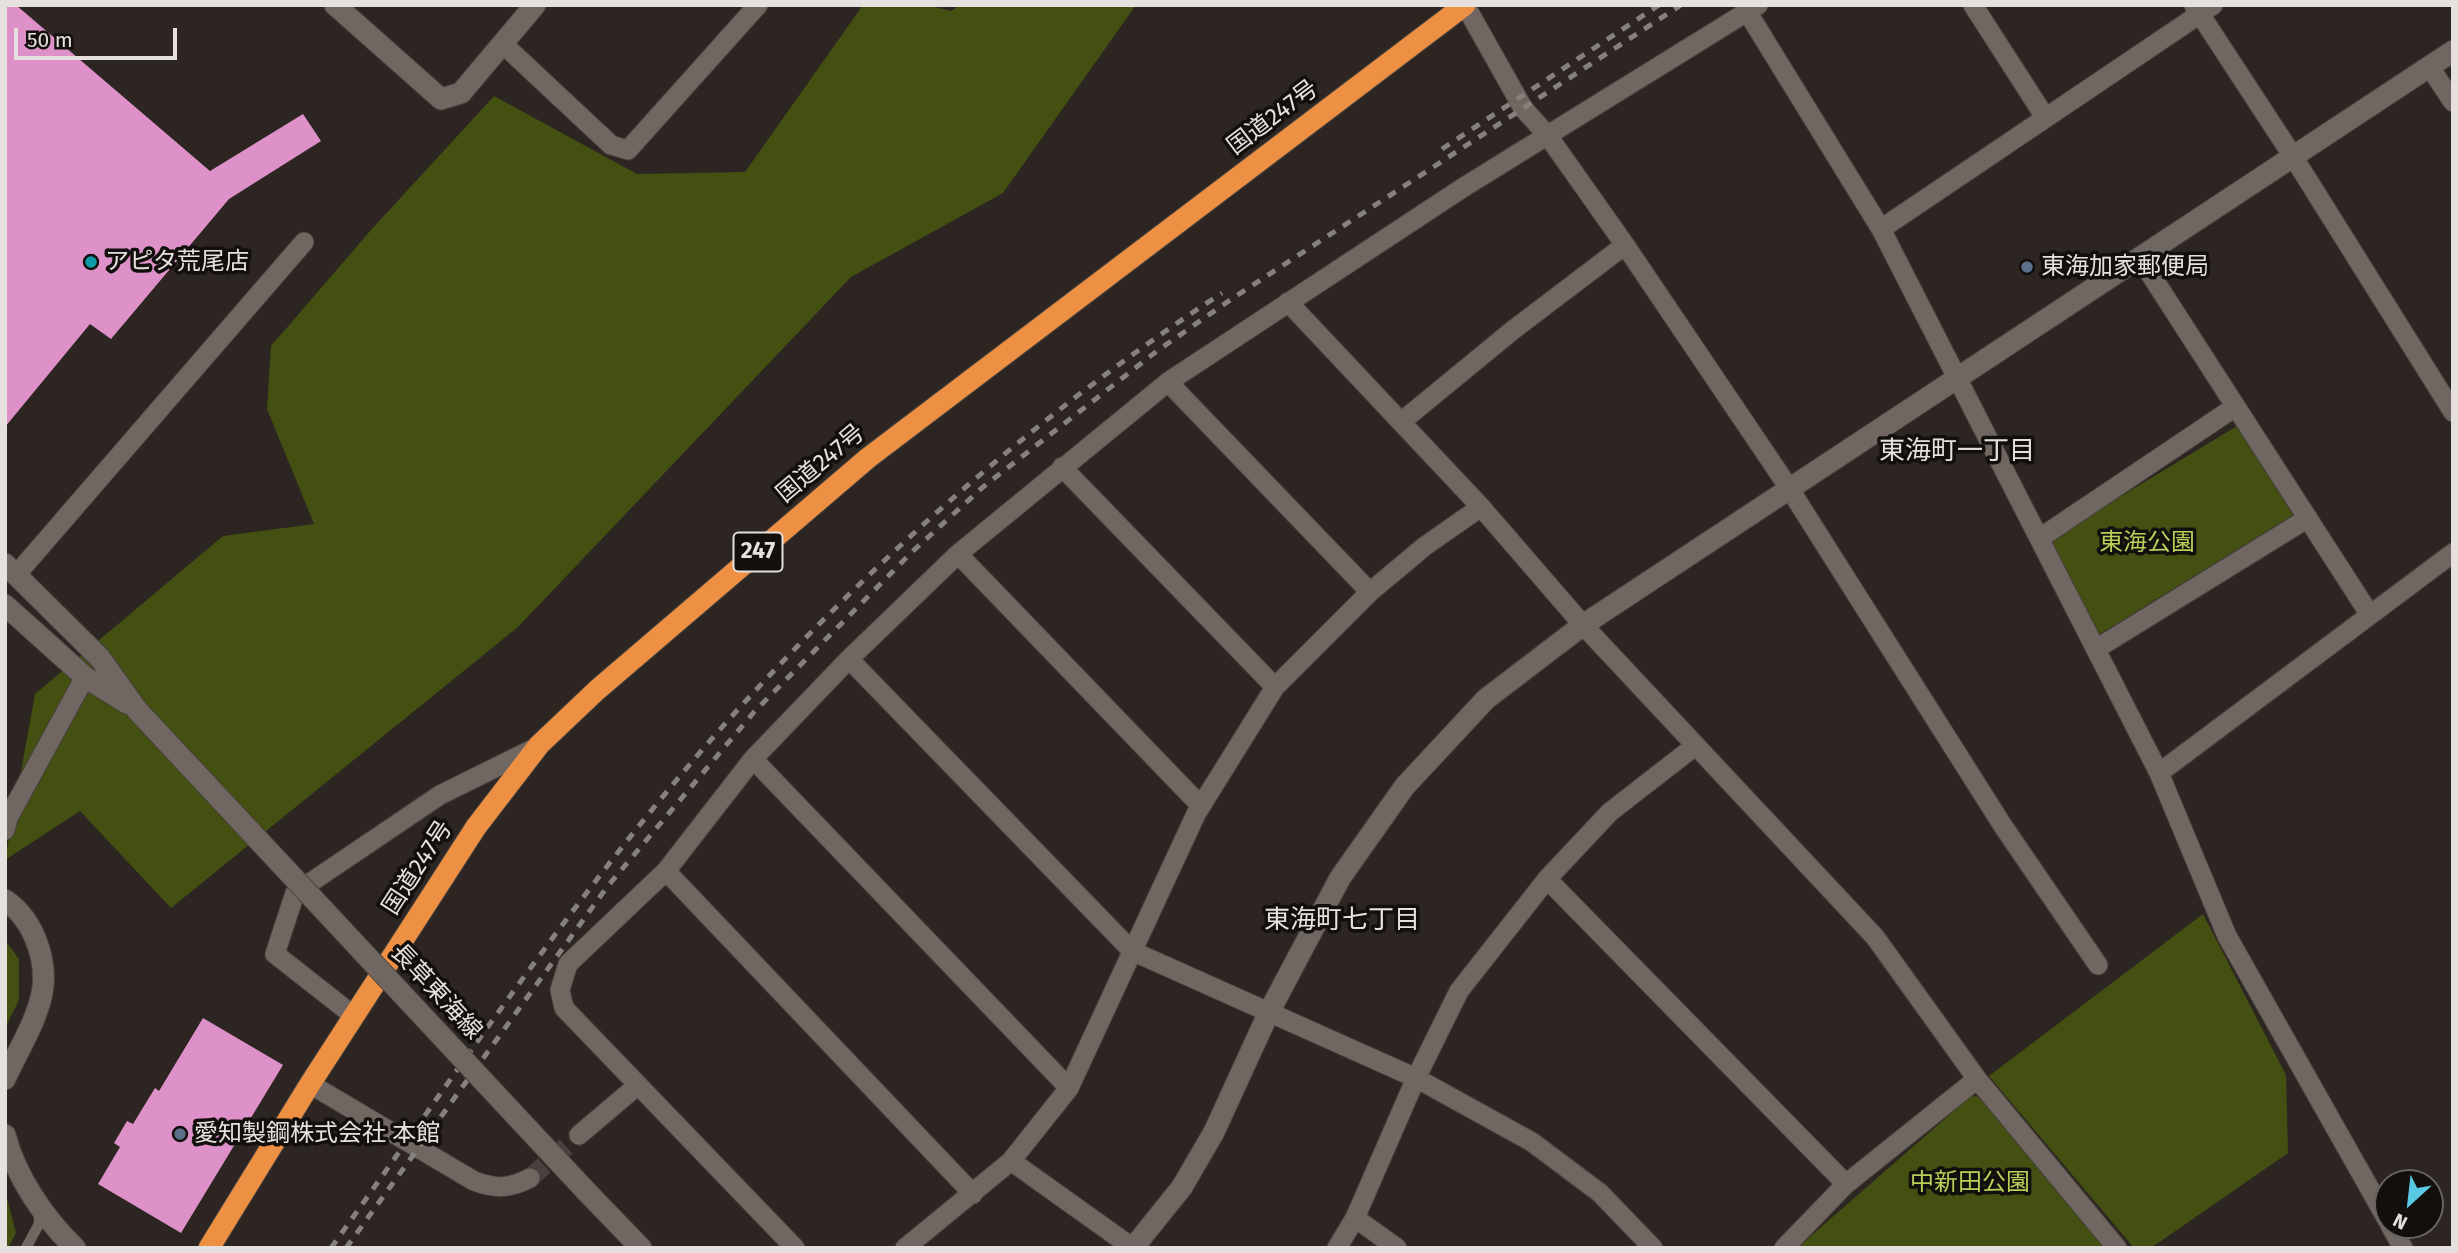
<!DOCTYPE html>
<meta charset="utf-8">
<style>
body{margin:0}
#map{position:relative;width:2458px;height:1253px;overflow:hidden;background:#2c2521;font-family:"Fira Sans",sans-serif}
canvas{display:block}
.frame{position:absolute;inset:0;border:7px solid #e6e1de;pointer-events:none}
.north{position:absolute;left:2374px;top:1169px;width:70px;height:70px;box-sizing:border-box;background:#120f0d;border:2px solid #676361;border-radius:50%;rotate:207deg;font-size:19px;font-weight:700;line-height:28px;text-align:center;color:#e6e1de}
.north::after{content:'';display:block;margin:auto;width:24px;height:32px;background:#58c9e3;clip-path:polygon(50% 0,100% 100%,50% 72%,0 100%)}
.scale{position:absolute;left:14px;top:28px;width:163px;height:32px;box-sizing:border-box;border:4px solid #e6e1de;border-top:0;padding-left:9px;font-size:21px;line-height:24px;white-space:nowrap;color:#e6e1de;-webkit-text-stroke:5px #120f0d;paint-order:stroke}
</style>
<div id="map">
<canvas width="2458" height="1253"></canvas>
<div class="frame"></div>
<div class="north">N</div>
<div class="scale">50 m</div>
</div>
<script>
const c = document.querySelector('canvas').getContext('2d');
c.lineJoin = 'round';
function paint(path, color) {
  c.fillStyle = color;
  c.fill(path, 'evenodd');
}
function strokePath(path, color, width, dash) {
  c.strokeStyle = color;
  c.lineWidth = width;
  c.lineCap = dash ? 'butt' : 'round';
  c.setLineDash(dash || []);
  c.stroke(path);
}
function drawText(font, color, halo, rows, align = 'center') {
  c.font = font + ' "Fira Sans","Noto Sans JP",sans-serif';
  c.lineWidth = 7;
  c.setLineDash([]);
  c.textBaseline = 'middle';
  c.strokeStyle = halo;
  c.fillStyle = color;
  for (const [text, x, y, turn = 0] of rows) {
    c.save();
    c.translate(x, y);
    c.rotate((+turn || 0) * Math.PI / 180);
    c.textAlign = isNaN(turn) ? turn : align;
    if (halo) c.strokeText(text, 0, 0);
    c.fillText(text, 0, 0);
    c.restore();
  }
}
paint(new Path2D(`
 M863,5H927L951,11L960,5H1136L1003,193L851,277L518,627L171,908L80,811L5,860L35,694L223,536L314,524L267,409L271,346L371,230L494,96L637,174L745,172Z
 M2237,426L2293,515L2100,634L2042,544Z
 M2203,914L2286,1075L2288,1153L2151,1248H2134L1989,1076Z
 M5,940L19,959V1000L5,1028Z
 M1971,1096L1981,1097L2111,1248H1797Z
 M5,1191L16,1233L8,1248H5Z`), '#444f12');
paint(new Path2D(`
 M5,5H16L210,171L303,114L321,141L229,199L111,339L90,324L5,427Z
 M203,1018L283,1065L181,1233L98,1184L120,1147L114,1143L127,1121L133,1124L155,1088L159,1091Z`), '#dd91c8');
strokePath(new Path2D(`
 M530,1178L579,1135`), '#48413d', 19, [19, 10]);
const lane = new Path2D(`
 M26,1248L39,1224V1213`);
const street = new Path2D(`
 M1465,5L1523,108L1548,136L1625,245L1789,488L2003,826L2098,965
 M1973,5L2045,117
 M2194,5L2294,158L2453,412
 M1748,13L1881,229L2159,773L2227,936L2388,1221
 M503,44L611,145L628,150L758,5
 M2429,66L2453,102
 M1881,229L2213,5
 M2140,258L2370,615
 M1288,302L1481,507L1583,625L1875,937L1977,1079L2117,1248
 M1168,382L1370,592
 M1401,422L1513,330L1625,245
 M1062,467L1275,687
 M2040,538L2235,407
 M958,554L1200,805
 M16,575L304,242
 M2096,649L2308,518
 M849,659L1132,951L1416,1078L1532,1142L1600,1193L1653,1248
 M753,759L1069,1088
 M2159,773L2453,553
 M5,830L8,818L85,677
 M666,871L973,1194
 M1547,879L1846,1184L1784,1248
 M354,1016L275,954L295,893L440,795L539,746
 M310,1084L474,1181C496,1189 509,1189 530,1178
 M579,1135L638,1085
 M1011,1161L1133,1248
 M1846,1184L1977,1079
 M1355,1218L1397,1248
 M2390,1225L2403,1248
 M795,1248L564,1008L560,990L568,964L666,871L753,759L849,659L958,554L1168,382L1464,187L1758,5
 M905,1248L1011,1161L1069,1088L1196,814L1275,687L1370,592L1425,546L1481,507
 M1337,1248L1355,1218L1416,1078L1459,991L1547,879L1610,812L1695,746`);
const secondary = new Path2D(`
 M335,5L441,99L461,93L535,5
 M5,564L100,658L137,710
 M5,605L85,677L127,703
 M5,900C32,918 46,955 43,987C39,1018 18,1050 5,1079
 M5,1135C16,1177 44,1218 75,1248
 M586,1191L641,1248
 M1133,1248L1182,1187L1214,1132L1269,1012L1340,878L1405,786L1486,699L1583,625L2453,51`);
const highway = new Path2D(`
 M209,1248L310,1084L476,827L539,745L597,690L868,458L1465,5`);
strokePath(lane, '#47413d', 11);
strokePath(street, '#47413d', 21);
strokePath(secondary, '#47413d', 23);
strokePath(highway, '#47413d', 23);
strokePath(lane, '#706762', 10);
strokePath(street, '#706762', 19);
strokePath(secondary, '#706762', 21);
strokePath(highway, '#ed9044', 21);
strokePath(new Path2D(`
 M1442,149L1659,5
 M331,1248C463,1064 589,873 742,705C884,550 1046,408 1222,293
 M346,1248L607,887L754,712L913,551L983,487L1157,351L1233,298L1681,5`), '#87817d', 5, [9, 9]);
const secondaryBridge = new Path2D(`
 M137,710L586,1191`);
strokePath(secondaryBridge, '#47413d', 23, []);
strokePath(secondaryBridge, '#706762', 21);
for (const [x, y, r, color] of [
 [91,262,7,"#0f9aa8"],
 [2027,267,7,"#5c6f8a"],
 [180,1134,7,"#5c6f8a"]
]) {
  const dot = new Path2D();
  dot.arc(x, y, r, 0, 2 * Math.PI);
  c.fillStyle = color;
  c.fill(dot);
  strokePath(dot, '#120f0d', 2.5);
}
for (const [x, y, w] of [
 [758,552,49]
]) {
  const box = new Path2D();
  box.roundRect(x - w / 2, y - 19.5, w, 39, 5);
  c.fillStyle = '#120f0d';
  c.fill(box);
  strokePath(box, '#e6e1de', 2);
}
drawText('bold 23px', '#e6e1de', null, [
 ["247",758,552]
]);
drawText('24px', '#e6e1de', '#120f0d', [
 ["国道247号",1273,118,-37],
 ["国道247号",821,464,-40],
 ["国道247号",418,868,-57],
 ["長草東海線",436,992,47]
]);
drawText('24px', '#e6e1de', '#120f0d', [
 ["アピタ荒尾店",105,262],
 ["東海加家郵便局",2041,267],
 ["愛知製鋼株式会社 本館",194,1134]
], 'left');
drawText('24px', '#b8cf5a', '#120f0d', [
 ["東海公園",2147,543],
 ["中新田公園",1970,1183]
]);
drawText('26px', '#e6e1de', '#120f0d', [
 ["東海町一丁目",1957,452],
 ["東海町七丁目",1342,921]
]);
</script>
